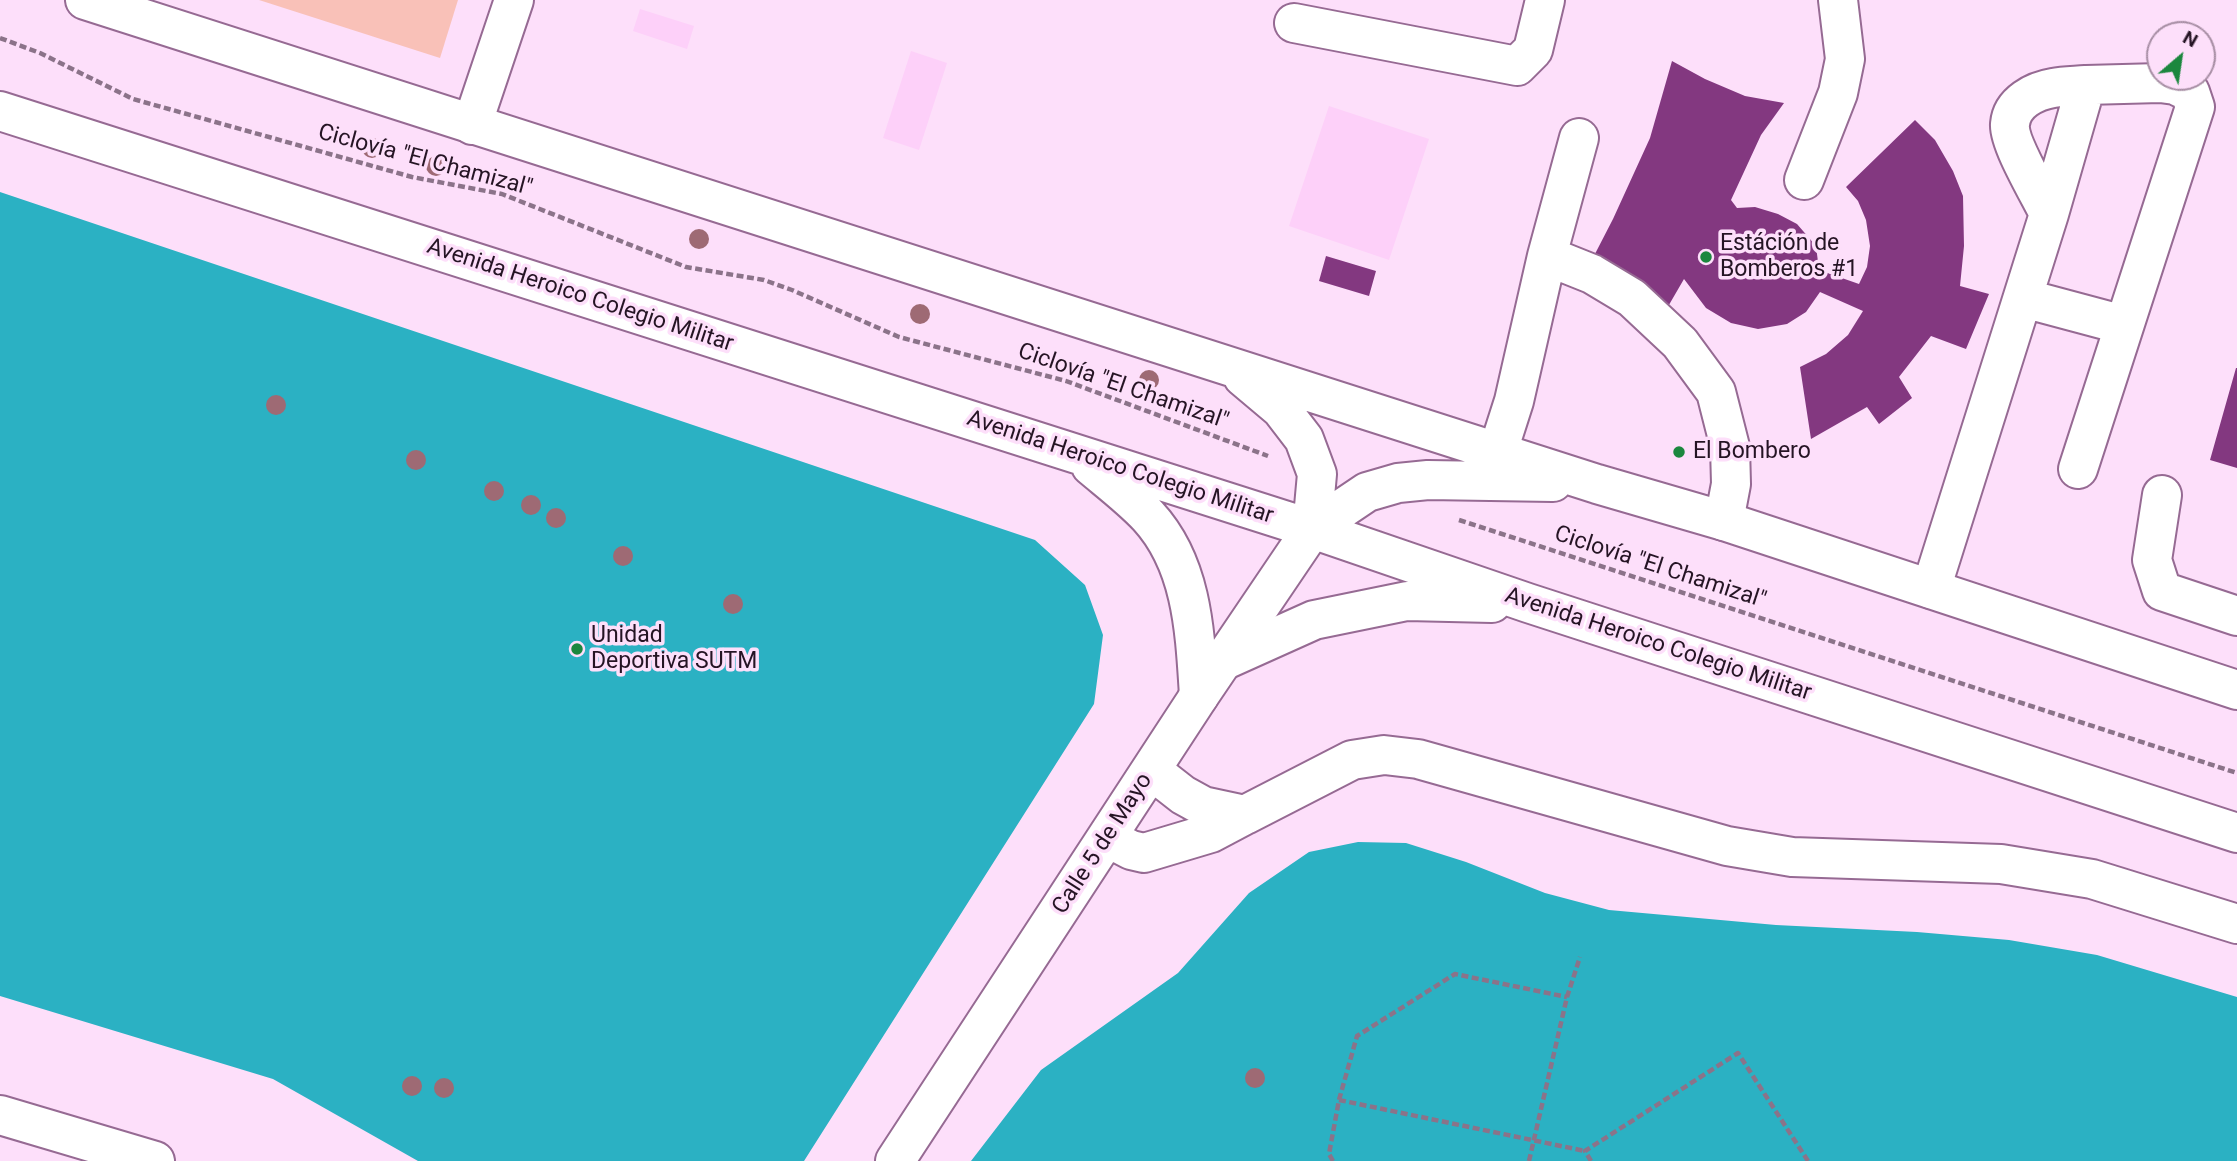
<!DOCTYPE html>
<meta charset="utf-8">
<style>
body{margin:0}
#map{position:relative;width:2237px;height:1161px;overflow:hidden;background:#fddffa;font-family:Roboto,sans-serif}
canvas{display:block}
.north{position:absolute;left:2146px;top:21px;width:70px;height:70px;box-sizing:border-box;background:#fddffa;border:2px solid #a78ea4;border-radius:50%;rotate:29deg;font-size:19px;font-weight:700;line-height:28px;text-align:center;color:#251424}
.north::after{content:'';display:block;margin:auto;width:24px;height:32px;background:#1b873e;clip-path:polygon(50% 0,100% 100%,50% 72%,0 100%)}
</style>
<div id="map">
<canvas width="2237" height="1161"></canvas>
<div class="north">N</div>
</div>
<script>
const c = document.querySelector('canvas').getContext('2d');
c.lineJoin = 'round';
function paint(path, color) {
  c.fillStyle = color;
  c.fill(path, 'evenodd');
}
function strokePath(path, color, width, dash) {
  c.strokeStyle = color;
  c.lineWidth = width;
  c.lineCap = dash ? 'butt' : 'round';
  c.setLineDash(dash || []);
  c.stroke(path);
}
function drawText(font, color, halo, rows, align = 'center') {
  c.font = font + ' Roboto,sans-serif';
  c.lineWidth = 7;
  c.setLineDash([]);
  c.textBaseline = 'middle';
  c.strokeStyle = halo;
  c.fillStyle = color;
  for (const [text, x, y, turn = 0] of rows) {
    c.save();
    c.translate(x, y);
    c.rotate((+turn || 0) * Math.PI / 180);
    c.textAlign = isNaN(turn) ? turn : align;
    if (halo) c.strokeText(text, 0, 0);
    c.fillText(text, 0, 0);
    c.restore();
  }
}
paint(new Path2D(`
 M640,9L694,26L687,49L633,31Z
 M911,51L947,63L919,150L883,138Z
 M1329,106L1429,139L1389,260L1289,226Z`), '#fdd0f9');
paint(new Path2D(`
 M259,0H458L440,58Z`), '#f9c1b8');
paint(new Path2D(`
 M0,192L1035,540L1085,585L1103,635L1094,704L804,1161H418L273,1079L0,996Z
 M1358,842L1406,843L1466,862L1545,893L1609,910L1776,925L1917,932L2009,940L2097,955L2237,997V1161H971L1041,1070L1178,973L1249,893L1309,852Z`), '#2bb1c3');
paint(new Path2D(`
 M1672,61L1705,79L1745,96L1784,103L1761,135L1731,200L1737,208L1755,207L1778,214L1797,224L1816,246L1819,270L1859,284L1867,267L1870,246L1866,220L1858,201L1846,187L1915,120L1935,140L1953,171L1963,196L1964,246L1960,286L1989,294L1966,349L1931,336L1899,377L1912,398L1879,424L1867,407L1811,439L1800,367L1826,354L1848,335L1863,311L1820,292L1806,312L1787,324L1758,329L1731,323L1706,308L1684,279L1666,310L1580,283L1613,219L1650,138Z
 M1326,256L1376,271L1369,296L1319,281Z
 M2236,368H2237V468L2210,460Z`), '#833880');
const minor = new Path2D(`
 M1294,23L1517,66L1533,50L1545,0
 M472,125L514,0
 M1804,180L1838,93L1845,59L1838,0
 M2049,214C2040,195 2008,142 2010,124C2012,102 2035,91 2053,88C2064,86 2075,86 2086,85
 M1547,256L1592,274L1632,298L1680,343L1716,392L1730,447L1731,484L1724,521
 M2023,298L2124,325
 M1498,451L1514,401L1547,256L1579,138
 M2162,495L2152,560L2162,591L2237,616
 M1931,589L2049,214L2086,85L2160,83L2175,85L2190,92L2195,107L2078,469
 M1151,770L1183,795L1203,806L1245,815L1352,760L1384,755L1418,759L1727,846L1792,857L2001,864L2092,879L2237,924
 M1108,838L1131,850L1144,853L1211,833L1245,815
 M895,1161L1199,696L1312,529`);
const major = new Path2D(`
 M85,0L1597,484L1724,521L2237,690
 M0,111L1312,529L1528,603L2237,833
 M1243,377L1281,409L1304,439L1317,474L1312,529
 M1091,466C1110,482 1131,498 1148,516C1193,565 1195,633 1199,696
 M1312,529L1367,492L1398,483L1428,480L1553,482
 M1225,660L1314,620L1407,601L1492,603
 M0,1115L155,1161`);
strokePath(minor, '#966a93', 42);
strokePath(major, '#966a93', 42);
strokePath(new Path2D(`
 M0,38L40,53L133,99L412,177L502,194L686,267L764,280L792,290L899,337L1066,381L1268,456
 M1459,520L2237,773
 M1339,1100L1585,1151
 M1333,1161L1329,1154L1339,1100L1357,1036L1455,974L1567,997
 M1529,1161L1567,997L1580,957
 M1591,1161L1585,1151L1738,1053L1808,1161`), '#8b7389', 4.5, [7, 3.5]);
strokePath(minor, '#fff', 38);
strokePath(major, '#fff', 38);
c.fillStyle = '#9e6a74';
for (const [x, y] of [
 [372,148],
 [436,166],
 [699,239],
 [920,314],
 [1149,380],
 [276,405],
 [416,460],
 [494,491],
 [531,505],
 [556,518],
 [623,556],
 [733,604],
 [1255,1078],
 [412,1086],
 [444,1088]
]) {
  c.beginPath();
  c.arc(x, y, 10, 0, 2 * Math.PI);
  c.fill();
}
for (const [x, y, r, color] of [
 [1706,257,7,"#1b873e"],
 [1679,452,7,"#1b873e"],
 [577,649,7,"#1b873e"]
]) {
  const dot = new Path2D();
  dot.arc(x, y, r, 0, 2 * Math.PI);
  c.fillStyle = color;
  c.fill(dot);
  strokePath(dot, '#fddffa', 2.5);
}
drawText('23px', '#251424', '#fddffa', [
 ["Ciclovía \"El Chamizal\"",425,161,15],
 ["Avenida Heroico Colegio Militar",580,296,18],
 ["Ciclovía \"El Chamizal\"",1123,387,19],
 ["Avenida Heroico Colegio Militar",1120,468,18],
 ["Ciclovía \"El Chamizal\"",1660,568,18],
 ["Avenida Heroico Colegio Militar",1658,645,18],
 ["Calle 5 de Mayo",1103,844,-57]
]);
drawText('23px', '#251424', '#fddffa', [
 ["Estáción de",1720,244],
 ["Bomberos #1",1720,270],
 ["El Bombero",1693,452],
 ["Unidad",591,636],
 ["Deportiva SUTM",591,662]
], 'left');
</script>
